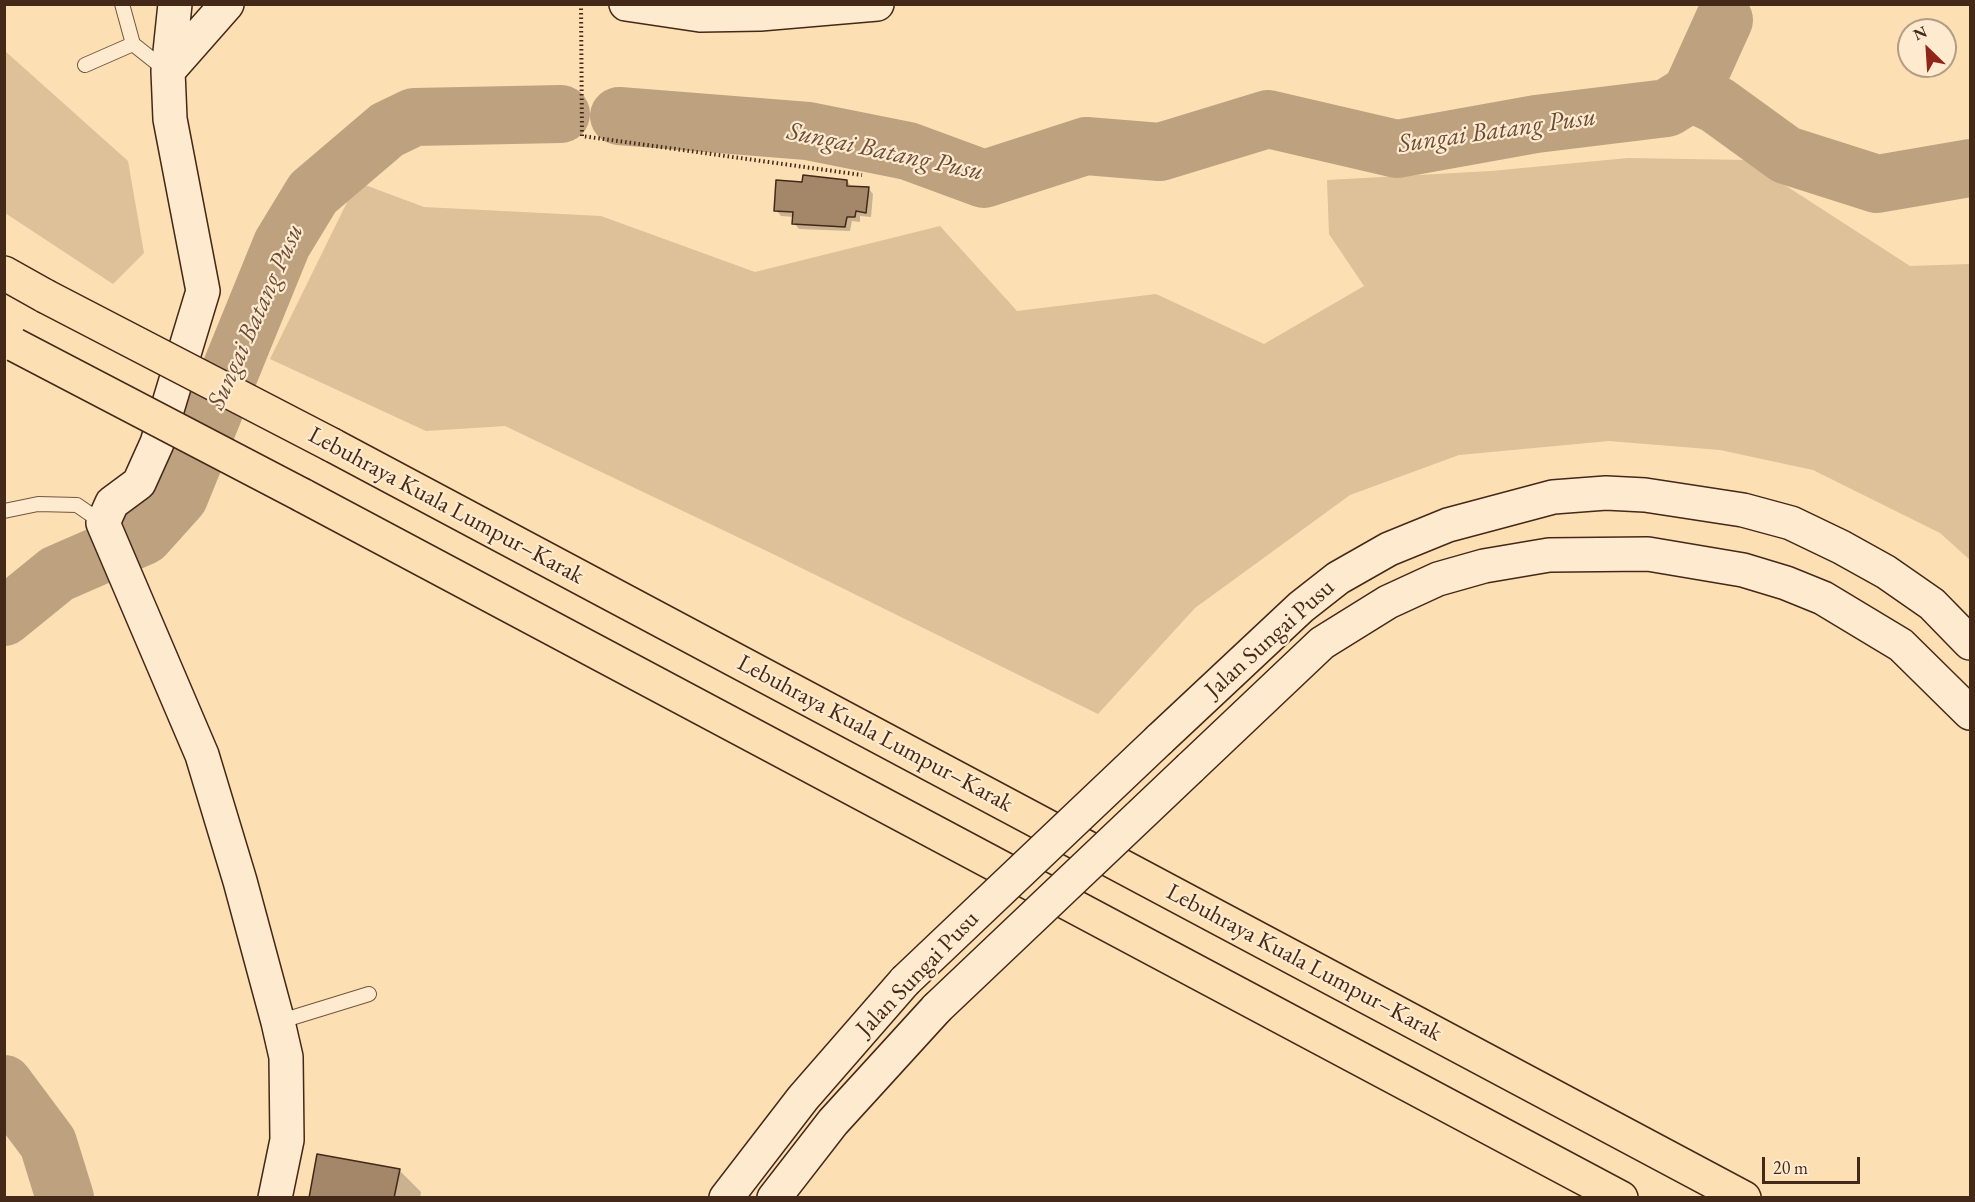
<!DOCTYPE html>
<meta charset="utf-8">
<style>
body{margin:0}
#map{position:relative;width:1975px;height:1202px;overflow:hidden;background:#fddfb4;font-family:"EB Garamond",serif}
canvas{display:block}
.frame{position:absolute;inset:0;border:6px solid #442818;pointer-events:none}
.north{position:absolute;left:1897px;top:18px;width:60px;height:60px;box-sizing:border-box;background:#feeace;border:2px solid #b49c85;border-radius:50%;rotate:335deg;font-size:16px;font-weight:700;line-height:24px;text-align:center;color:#442818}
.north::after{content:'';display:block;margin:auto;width:21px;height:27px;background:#8f2418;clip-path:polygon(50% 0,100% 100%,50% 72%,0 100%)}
.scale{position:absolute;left:1762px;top:1157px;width:98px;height:27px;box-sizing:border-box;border:3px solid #442818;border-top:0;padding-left:8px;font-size:18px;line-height:21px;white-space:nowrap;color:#442818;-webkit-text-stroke:4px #feeace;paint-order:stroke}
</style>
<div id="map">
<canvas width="1975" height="1202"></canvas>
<div class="frame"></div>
<div class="north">N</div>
<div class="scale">20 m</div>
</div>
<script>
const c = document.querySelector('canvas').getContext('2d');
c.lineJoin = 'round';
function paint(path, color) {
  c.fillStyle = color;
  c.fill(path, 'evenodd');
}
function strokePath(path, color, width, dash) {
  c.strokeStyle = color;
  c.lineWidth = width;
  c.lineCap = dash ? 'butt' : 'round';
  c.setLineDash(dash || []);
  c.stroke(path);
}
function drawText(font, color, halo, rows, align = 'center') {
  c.font = font + ' "EB Garamond",serif';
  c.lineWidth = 4.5;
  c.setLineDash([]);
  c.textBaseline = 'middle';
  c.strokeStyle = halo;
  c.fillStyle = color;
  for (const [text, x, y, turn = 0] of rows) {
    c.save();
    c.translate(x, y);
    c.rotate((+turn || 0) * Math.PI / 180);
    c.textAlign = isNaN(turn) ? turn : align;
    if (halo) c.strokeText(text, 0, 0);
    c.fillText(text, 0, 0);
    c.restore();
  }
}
paint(new Path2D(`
 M5,51L128,161L144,253L113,284L5,213Z
 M1628,158L1746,160L1910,266L1970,264V560L1940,533L1813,470L1720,450L1609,441L1459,455L1350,495L1195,608L1098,714L773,554L505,426L426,431L270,359L357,182L424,207L601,216L755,272L940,226L1017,311L1156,294L1264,344L1364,286L1329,234L1327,180L1491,171Z`), '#dec099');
paint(new Path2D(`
 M847,181L852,187L868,188L873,194L871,217L860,216V222L852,221L850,231L799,229L794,223V217L781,216L776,210L804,184Z
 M399,1170L421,1192L420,1198H311Z`), '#0003');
strokePath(new Path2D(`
 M1691,93L1724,20
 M619,116L808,131L908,151L984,179L1086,146L1160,152L1268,119L1397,149L1536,124L1667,108L1691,93L1717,105L1786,155L1877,184L1970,168
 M4,617L57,574L144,536L179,497L282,244L313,193L387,130L414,117L561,114
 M4,1084L48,1143L65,1198`), '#bea17f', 58);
const building = new Path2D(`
 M803,175L847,180V186L869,187L866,213L856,211L855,217H847L845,227L792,224L793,212L774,211L776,180L802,182Z
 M317,1154L400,1169L394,1198H309Z`);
paint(building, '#a48769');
strokePath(building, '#442818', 1.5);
const lane = new Path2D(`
 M122,4L133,44L167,71
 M85,65L133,44
 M4,511L38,504L77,505L103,523
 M278,1022L369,994`);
const secondary = new Path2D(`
 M175,4L168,71L170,119L203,291L157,443L139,483L112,503L103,523L202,755L240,881L278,1022L286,1057L287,1140L275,1198
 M626,4L700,15L760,14L877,4
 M168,71L227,4
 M1159,740L1301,607L1338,578L1389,549L1448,525L1553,497L1606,493L1645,495L1743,510L1791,523L1841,547L1886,572L1932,604L1970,643
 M1190,768L1322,643L1388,602L1438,579L1484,566L1549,555L1648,554L1743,570L1786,583L1823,598L1901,645L1970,713
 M726,1198L803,1098L905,981
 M774,1198L833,1122L937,1008`);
const highway = new Path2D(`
 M4,273L45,296
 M332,445L1744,1198
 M302,495L1621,1198`);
strokePath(lane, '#72563f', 16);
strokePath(secondary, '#442818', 36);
strokePath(highway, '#442818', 36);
strokePath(new Path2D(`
 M581,4L582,136L862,175`), '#442818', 4, [1.5, 3]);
strokePath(lane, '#feeace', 14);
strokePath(secondary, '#feeace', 33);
strokePath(highway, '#fddfb4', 33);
const secondaryBridge = new Path2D(`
 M905,981L1159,740
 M937,1008L1190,768`);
const highwayBridge = new Path2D(`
 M45,296L332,445
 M15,345L302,495`);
strokePath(secondaryBridge, '#442818', 36, []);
strokePath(highwayBridge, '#442818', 36, []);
strokePath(secondaryBridge, '#feeace', 33);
strokePath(highwayBridge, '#fddfb4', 33);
drawText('24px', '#442818', '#feeace', [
 ["Lebuhraya Kuala Lumpur–Karak",446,506,28],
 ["Jalan Sungai Pusu",1270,639,-42],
 ["Lebuhraya Kuala Lumpur–Karak",875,734,28],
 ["Lebuhraya Kuala Lumpur–Karak",1304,963,28],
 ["Jalan Sungai Pusu",918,974,-46]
]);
drawText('italic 26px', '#694c37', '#feeace', [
 ["Sungai Batang Pusu",1497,131,-8],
 ["Sungai Batang Pusu",885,152,12],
 ["Sungai Batang Pusu",256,317,-66]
]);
</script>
